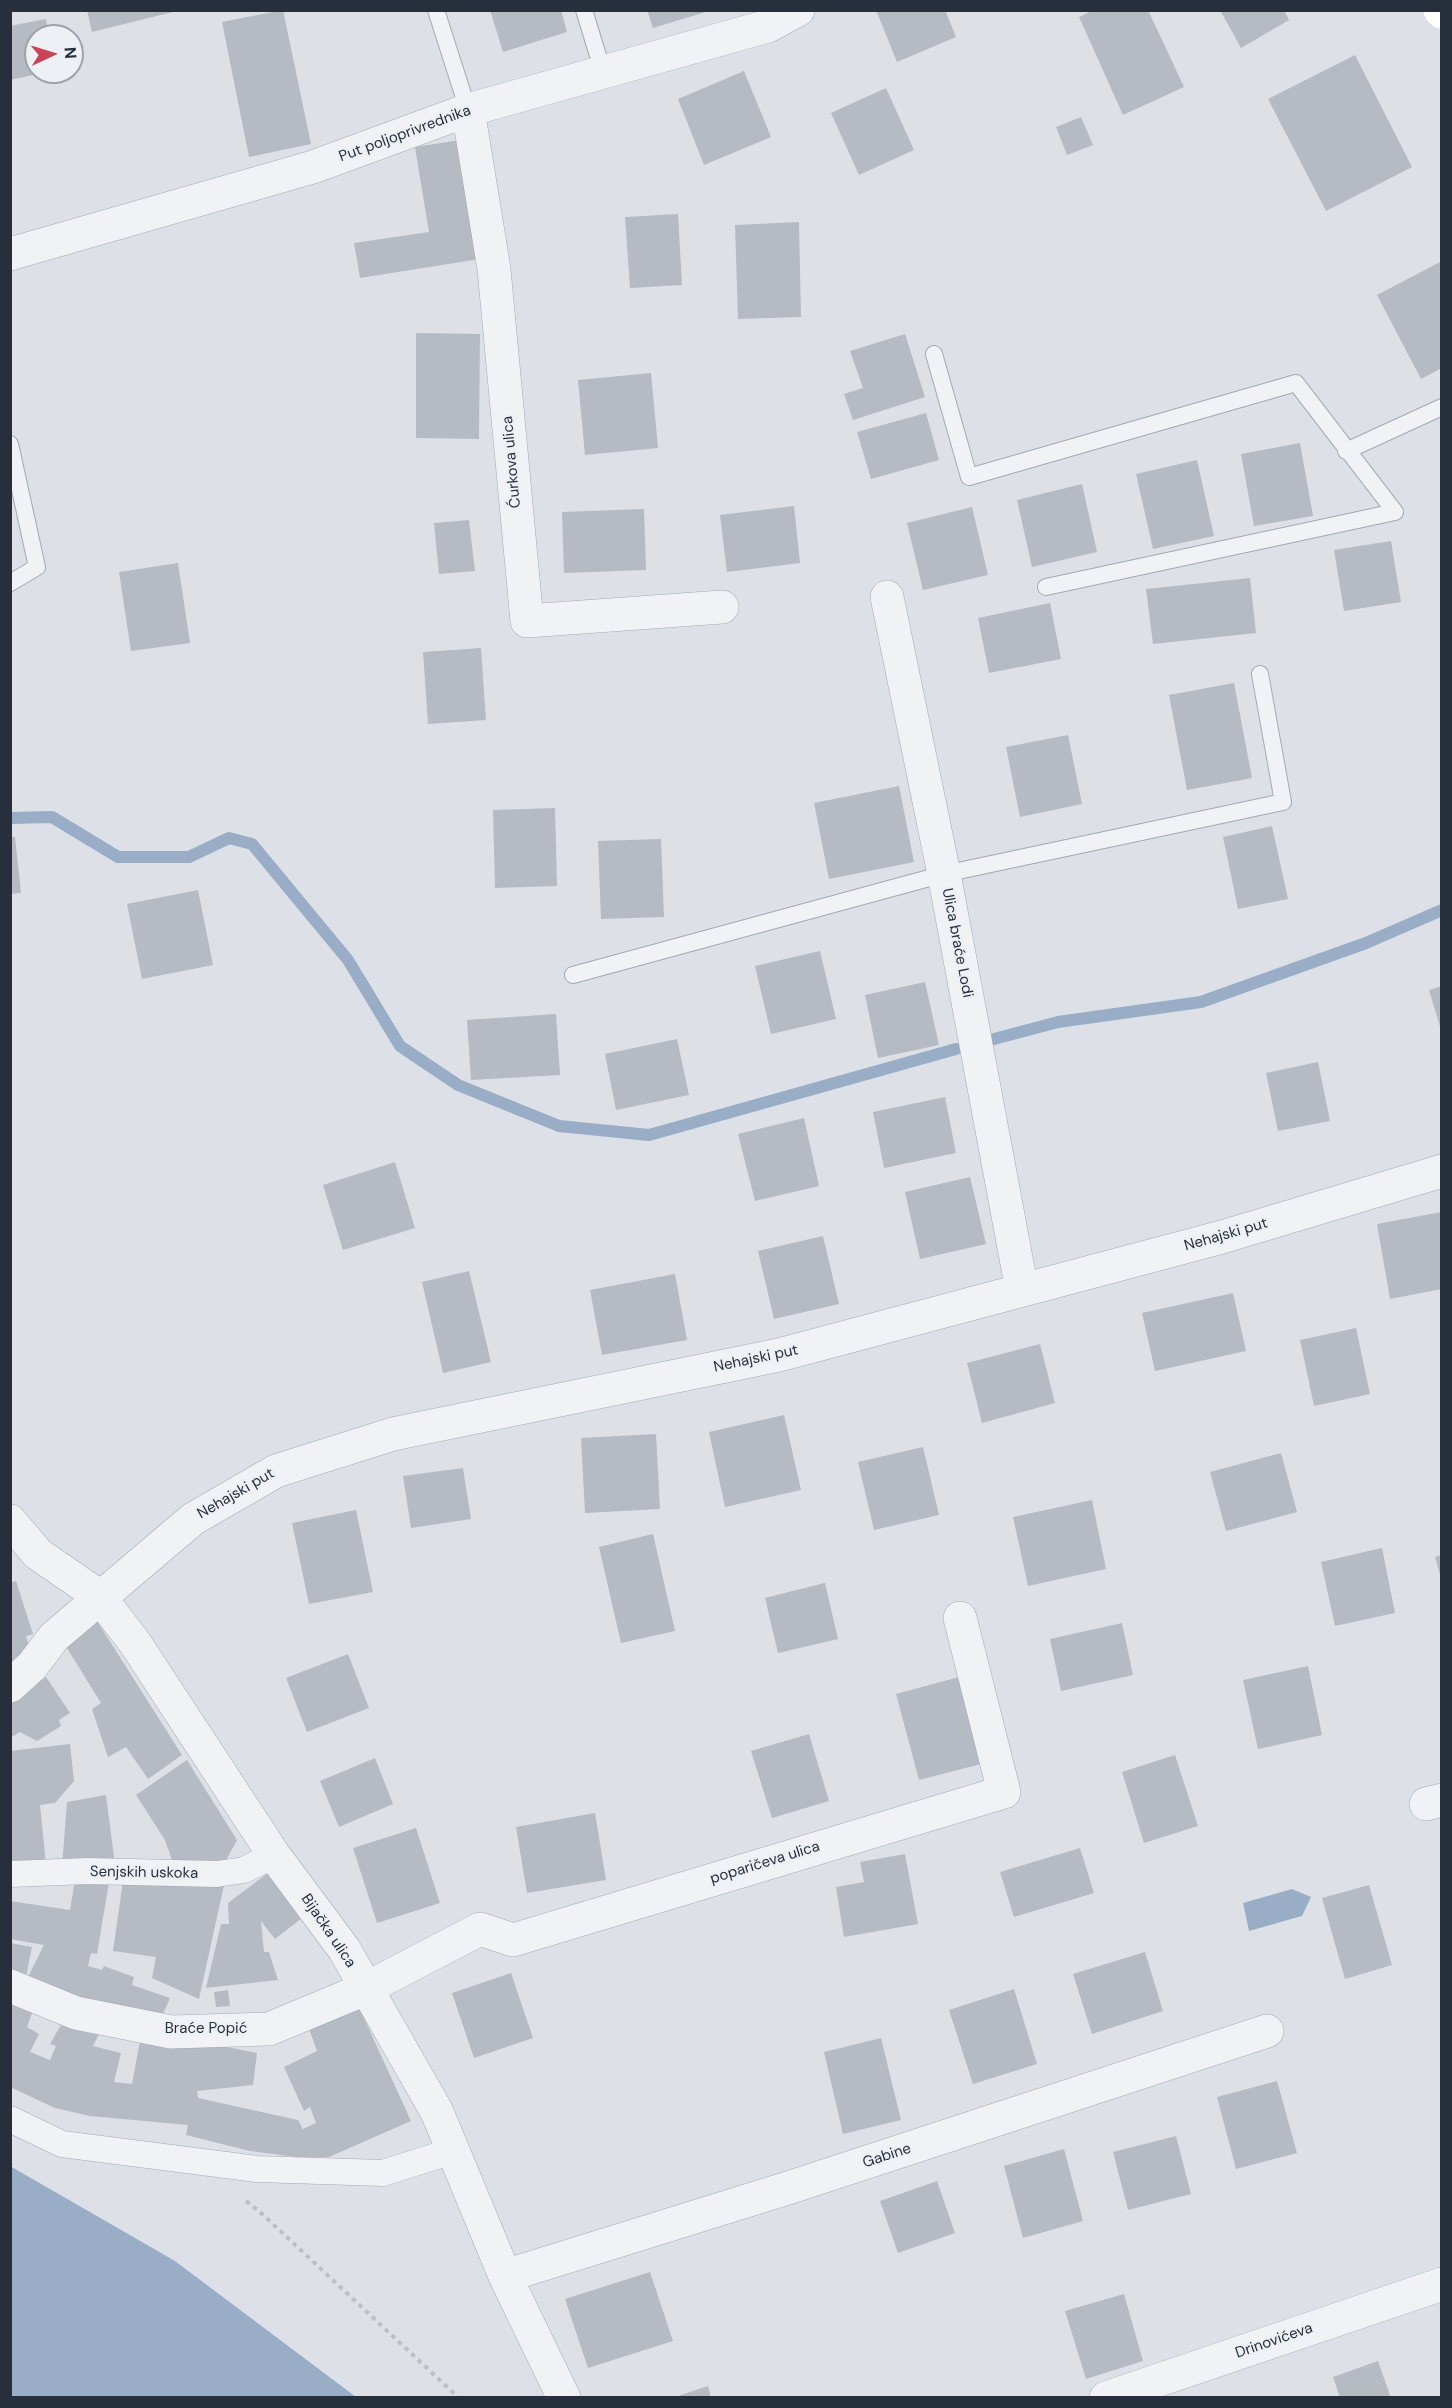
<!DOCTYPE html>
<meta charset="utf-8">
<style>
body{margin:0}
#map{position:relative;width:1452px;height:2408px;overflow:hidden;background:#dde1e7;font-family:"DM Sans",sans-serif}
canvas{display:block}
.frame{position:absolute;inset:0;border:12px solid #272f3d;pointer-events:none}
.north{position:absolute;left:24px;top:24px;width:60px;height:60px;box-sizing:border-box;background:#edf0f4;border:2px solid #9ea3ab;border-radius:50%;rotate:86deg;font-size:16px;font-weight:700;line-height:24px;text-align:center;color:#272f3d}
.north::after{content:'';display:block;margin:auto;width:21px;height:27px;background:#c94557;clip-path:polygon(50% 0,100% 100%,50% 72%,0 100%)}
</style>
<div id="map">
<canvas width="1452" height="2408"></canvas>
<div class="frame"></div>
<div class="north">N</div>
</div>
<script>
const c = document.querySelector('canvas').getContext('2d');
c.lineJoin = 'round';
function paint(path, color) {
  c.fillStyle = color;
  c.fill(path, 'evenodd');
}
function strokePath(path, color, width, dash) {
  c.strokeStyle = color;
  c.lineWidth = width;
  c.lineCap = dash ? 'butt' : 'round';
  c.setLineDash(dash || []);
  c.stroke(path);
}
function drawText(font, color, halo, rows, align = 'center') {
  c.font = font + ' "DM Sans",sans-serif';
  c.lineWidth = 5;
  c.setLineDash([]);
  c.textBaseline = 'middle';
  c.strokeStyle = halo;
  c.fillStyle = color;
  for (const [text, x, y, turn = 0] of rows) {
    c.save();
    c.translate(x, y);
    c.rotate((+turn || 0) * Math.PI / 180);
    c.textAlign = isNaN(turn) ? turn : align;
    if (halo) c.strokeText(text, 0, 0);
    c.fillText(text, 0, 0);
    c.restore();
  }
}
paint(new Path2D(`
 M1292,1889L1311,1897L1302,1916L1249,1931L1243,1903Z
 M10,2166L175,2261L356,2397H11Z`), '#99aec6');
strokePath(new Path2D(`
 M10,818L52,817L118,857H189L229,838L252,844L348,960L400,1046L458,1085L559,1126L649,1135L956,1049
 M994,1039L1058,1022L1201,1002L1366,943L1442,910`), '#99aec6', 12);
paint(new Path2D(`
 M87,10H177V11L92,32Z
 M283,10L311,144L249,157L222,22Z
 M490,10H561L567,32L503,52Z
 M647,10H709V11L653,28Z
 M876,10H945L956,37L897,62Z
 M1094,10H1148L1184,87L1123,115L1079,17Z
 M1220,10H1284L1289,20L1241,48Z
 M46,19L49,36H36V72L42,73L10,80V26Z
 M1355,55L1412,167L1326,211L1268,99Z
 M744,71L771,137L704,165L678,99Z
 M886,88L914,150L859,175L831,113Z
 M1081,117L1093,145L1067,155L1056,127Z
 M460,140L480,259L360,278L354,243L429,232L415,147Z
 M678,214L682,285L630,288L625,217Z
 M799,222L801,317L738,319L735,225Z
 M1442,261V368L1421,379L1377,295Z
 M416,333L480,334L479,439L416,438Z
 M905,334L925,397L853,420L844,394L863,388L850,351Z
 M651,373L658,448L585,455L578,380Z
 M926,413L939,460L871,479L857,432Z
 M1300,443L1313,516L1254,526L1241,454Z
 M1197,460L1214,536L1153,549L1136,474Z
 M1082,484L1097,552L1032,567L1017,500Z
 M794,506L800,563L727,572L720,515Z
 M972,507L988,575L923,590L907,523Z
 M644,509L646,570L564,573L562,512Z
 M469,520L475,571L439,574L434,523Z
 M1391,541L1401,602L1344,611L1334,550Z
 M178,563L190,643L131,651L119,572Z
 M1250,578L1256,633L1153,644L1146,589Z
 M1050,603L1061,659L989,673L978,618Z
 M481,648L486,720L428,724L423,652Z
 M1234,683L1252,778L1187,790L1169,695Z
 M1068,735L1082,804L1020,817L1006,747Z
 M899,786L914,862L829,879L814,803Z
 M555,808L557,886L495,888L493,810Z
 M1272,826L1288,899L1238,909L1223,837Z
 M10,837H15L21,893L10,894Z
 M661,839L664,917L601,919L598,841Z
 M198,890L213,965L142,979L127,904Z
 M820,951L836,1019L771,1034L755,966Z
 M925,982L939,1045L878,1058L865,995Z
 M1442,986V1030H1441L1429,990Z
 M556,1014L560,1075L471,1080L467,1020Z
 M677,1039L689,1095L616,1110L605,1054Z
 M1318,1062L1330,1121L1278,1131L1266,1073Z
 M945,1097L956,1153L884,1168L873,1112Z
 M804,1118L819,1186L755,1201L738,1134Z
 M395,1162L415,1228L343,1250L323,1185Z
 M970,1177L986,1244L920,1259L905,1192Z
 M1442,1212V1289L1390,1299L1377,1224Z
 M823,1236L839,1304L774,1319L758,1251Z
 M469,1271L491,1362L443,1373L422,1282Z
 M675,1274L687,1340L602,1355L590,1290Z
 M1233,1293L1246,1351L1155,1371L1142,1313Z
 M1356,1328L1370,1394L1314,1406L1300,1340Z
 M1040,1344L1055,1403L982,1423L967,1363Z
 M784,1415L801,1490L725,1507L709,1432Z
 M656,1434L660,1509L585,1513L581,1438Z
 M923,1447L939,1515L874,1530L858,1462Z
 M1281,1453L1297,1512L1226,1531L1210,1472Z
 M463,1468L471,1519L411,1528L403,1476Z
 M1092,1500L1106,1569L1028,1586L1013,1517Z
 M356,1510L373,1592L309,1604L292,1523Z
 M653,1534L675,1631L621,1643L599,1547Z
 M1382,1548L1395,1613L1335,1626L1321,1562Z
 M1442,1555V1578H1441L1435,1557Z
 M16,1581L33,1634L26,1636L32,1655L10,1676V1583Z
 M825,1583L838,1639L778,1653L765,1598Z
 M95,1618L182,1755L148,1779L126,1747L108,1757L92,1709L101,1703L62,1640Z
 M1122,1623L1133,1675L1061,1691L1050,1639Z
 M348,1654L369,1708L307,1732L286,1678Z
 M1308,1666L1322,1735L1258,1749L1243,1680Z
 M46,1677L70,1713L59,1720L61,1726L37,1741L20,1732L10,1738V1702Z
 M959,1677L981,1764L919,1780L896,1694Z
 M809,1734L829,1801L772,1818L751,1751Z
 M70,1744L74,1781L55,1803L40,1805L46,1864L10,1868V1751Z
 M1175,1755L1198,1826L1144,1843L1122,1772Z
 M375,1758L393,1804L339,1827L320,1781Z
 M187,1760L237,1840L223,1866L175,1869L165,1840L136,1795Z
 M106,1795L115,1865L62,1867L67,1802Z
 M595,1813L606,1880L527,1893L516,1827Z
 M416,1828L440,1903L377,1923L353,1848Z
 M1080,1848L1094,1893L1014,1917L1000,1872Z
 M905,1854L918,1924L844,1937L836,1887L864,1882L860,1862Z
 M268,1873L302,1918L275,1939L261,1921L264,1952H269L278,1980L206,1988L221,1924H229L228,1903Z
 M75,1879L109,1882L97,1954L91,1953L88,1966L102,1970L104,1966L134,1977L132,1985L170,1998L158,2025L26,1981L44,1945L10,1939V1901L70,1910Z
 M123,1881L224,1885L199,1999L152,1978L156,1957L113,1951Z
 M1369,1885L1392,1965L1345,1979L1322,1898Z
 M10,1943L32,1947L26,1977L10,1973Z
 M1145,1952L1163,2011L1092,2034L1073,1974Z
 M511,1973L533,2038L474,2058L452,1993Z
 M1014,1989L1037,2064L973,2084L949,2010Z
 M228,1990L230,2006L216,2007L214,1992Z
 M10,1999L34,2008L27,2027L39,2034L30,2052L50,2060L56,2046L50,2044L65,2018L102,2028L93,2046L121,2053L114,2082L132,2084L142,2030L257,2053L253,2085L197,2091L198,2098L298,2120L303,2129L316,2123L310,2107L304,2111L284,2067L317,2051L308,2026L358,2005L411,2121L329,2157L304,2158L250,2151L186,2135L188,2125L90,2116L55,2108L10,2087Z
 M881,2038L901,2120L843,2134L824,2052Z
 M1277,2081L1297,2153L1236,2169L1217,2097Z
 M1176,2136L1191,2194L1128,2210L1113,2152Z
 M1064,2149L1083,2221L1023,2238L1004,2166Z
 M937,2181L955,2233L898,2253L880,2201Z
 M650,2272L673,2341L588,2368L565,2299Z
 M1124,2294L1143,2361L1086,2379L1065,2311Z
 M1378,2361L1391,2398H1340L1333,2377Z
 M708,2386L711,2398H675V2397Z`), '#b5bac3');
const service = new Path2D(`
 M436,10L468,110
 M584,10L603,72
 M934,354L969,477L1296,383L1395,512L1046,587
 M10,444L37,567L10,583
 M1346,451L1442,407
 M573,975L944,874L1283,802L1260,674`);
const pedestrian = new Path2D(`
 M10,1874L88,1871L217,1874L244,1870L274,1855
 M10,2119L62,2144L257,2169L383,2173L452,2151`);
const minor = new Path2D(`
 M468,110L494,269L527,621L722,607
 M10,254L313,167L468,110L768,26L798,10
 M887,597L944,874L1022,1290
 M10,1521L38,1554L99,1596L135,1643L274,1855L344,1949L437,2112L505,2276L564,2398
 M10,1686L32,1666L54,1637L193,1519L276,1471L393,1434L779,1355L1222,1237L1442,1171
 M1426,1804L1442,1800
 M10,1986L76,2013L171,2032L269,2029L365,1989L480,1929L513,1940L1004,1792L960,1618
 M505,2276L788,2188L1267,2031
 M1106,2398L1442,2284`);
strokePath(service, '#a3a8b1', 18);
strokePath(pedestrian, '#a3a8b1', 27);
strokePath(minor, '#a3a8b1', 34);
strokePath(new Path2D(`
 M246,2201L260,2212L459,2398`), '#bcbfc5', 4, [4.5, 4.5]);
strokePath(service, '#f0f2f5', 16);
strokePath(pedestrian, '#f0f2f5', 26);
strokePath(minor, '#f0f2f5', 33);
strokePath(new Path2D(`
 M1440,10L1442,12`), '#fff', 33);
drawText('15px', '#272f3d', '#edf0f4', [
 ["Put poljoprivrednika",405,134,-20],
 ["Ćurkova ulica",512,462,-95],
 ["Ulica braće Lodi",957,943,79],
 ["Nehajski put",1226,1235,-16],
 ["Nehajski put",756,1359,-12],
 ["Nehajski put",236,1494,-30],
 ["poparičeva ulica",765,1863,-17],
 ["Senjskih uskoka",144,1873,1],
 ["Bijačka ulica",328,1931,56],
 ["Braće Popić",206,2029],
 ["Gabine",887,2156,-18],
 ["Drinovićeva",1274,2341,-19]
]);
</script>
